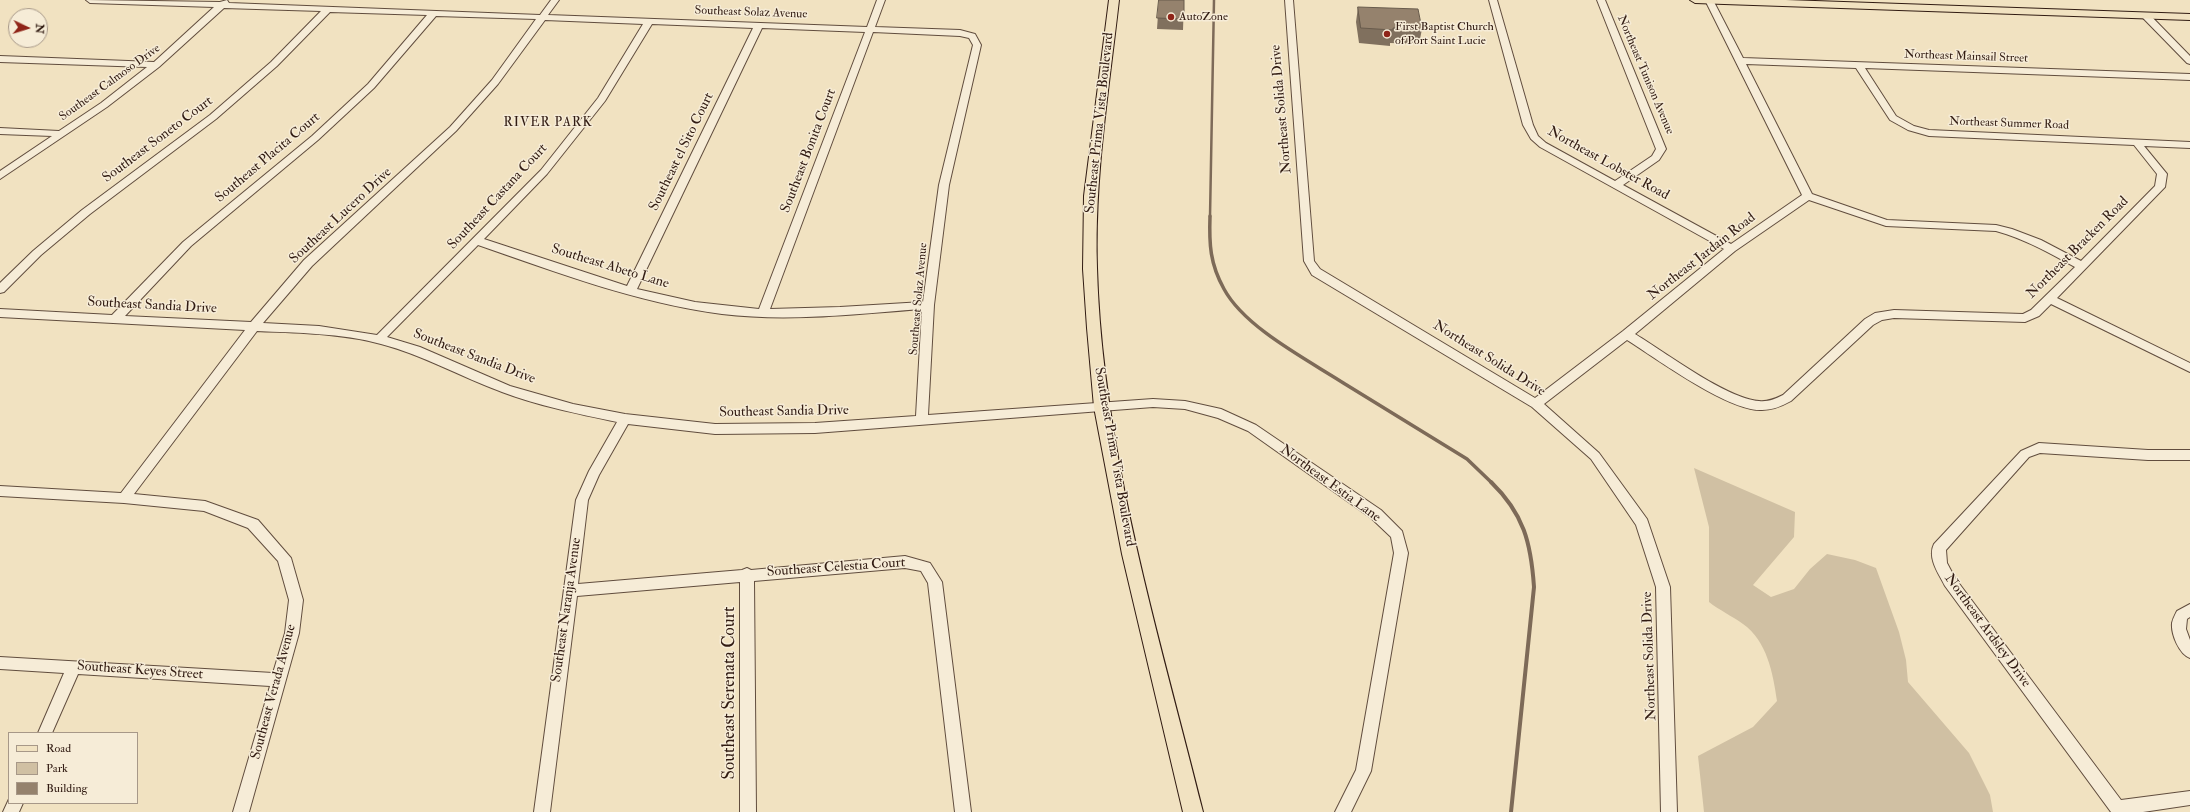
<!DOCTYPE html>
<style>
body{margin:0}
#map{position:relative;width:2190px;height:812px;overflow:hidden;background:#f1e2c1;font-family:"IM FELL Double Pica",serif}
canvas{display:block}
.legend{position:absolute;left:8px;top:732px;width:130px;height:72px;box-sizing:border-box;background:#f6ecd7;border:1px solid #a79888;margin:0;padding:5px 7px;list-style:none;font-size:12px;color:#311b12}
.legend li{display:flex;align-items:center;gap:8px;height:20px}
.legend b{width:20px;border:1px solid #a79888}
.north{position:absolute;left:8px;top:8px;width:40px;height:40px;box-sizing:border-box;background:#f6ecd7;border:1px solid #a79888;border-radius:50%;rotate:94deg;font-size:11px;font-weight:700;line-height:16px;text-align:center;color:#311b12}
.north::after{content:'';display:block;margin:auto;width:14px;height:18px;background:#8f2418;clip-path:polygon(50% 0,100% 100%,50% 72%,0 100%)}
</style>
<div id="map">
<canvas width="2190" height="812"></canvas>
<ul class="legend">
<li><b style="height:5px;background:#f1e2c1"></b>Road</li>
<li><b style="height:11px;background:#d0c0a3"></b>Park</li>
<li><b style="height:11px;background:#95826d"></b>Building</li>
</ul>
<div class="north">N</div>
</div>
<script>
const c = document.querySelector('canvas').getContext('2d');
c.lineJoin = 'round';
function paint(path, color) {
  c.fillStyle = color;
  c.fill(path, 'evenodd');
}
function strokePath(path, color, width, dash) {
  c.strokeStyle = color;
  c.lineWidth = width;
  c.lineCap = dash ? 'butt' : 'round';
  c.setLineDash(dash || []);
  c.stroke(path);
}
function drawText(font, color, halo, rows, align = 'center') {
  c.font = font + ' "IM FELL Double Pica",serif';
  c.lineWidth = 3;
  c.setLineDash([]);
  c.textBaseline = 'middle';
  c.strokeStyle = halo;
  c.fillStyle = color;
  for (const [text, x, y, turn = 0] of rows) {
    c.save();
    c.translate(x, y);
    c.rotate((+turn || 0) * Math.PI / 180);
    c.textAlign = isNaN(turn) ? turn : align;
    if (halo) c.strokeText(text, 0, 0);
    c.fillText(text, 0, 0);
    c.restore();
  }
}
paint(new Path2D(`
 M1694,468L1795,512L1794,537L1753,585L1771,597L1794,589L1810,569L1827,554L1855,560L1876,568L1899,632L1906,660L1908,682L1969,753L1990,795L1993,812H1704L1698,756L1753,727L1777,701C1773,673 1767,641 1743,624C1732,616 1719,610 1709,602V527Z`), '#d0c0a3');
strokePath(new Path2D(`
 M1210,217L1214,0`), '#7d6a58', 2.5);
strokePath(new Path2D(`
 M1210,216C1209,244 1210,264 1224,289C1245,328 1308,360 1345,384C1386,409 1426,434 1467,459L1492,483`), '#7d6a58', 3.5);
strokePath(new Path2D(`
 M1491,482C1524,514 1531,543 1534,587L1511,812`), '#7d6a58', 4);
const minor = new Path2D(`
 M86,0L220,2L227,0L229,3L540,15L551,0H559L548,15L867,27L877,0H885L875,27L960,30L975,34L981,45L949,185L934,305L928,415L1153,399L1185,401L1221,409L1256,425L1381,510L1402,531L1408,553L1371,771L1351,812H1335L1356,770L1394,553L1391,537L1371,518L1248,431L1218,418L1185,409L1153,407L815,433L715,434L628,424L599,475L588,500L578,584L742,570L747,568L751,570L905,556L930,563L942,582L971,812H955L928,583L921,571L905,568L754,581L756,812H740V582L577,596L550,812H534L576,500L589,471L617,422C579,414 539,406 502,392C461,377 423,355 381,344C341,333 297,333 257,331L134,494L205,501L258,520L291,558L303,600L299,633L249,812H233L270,686L78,674L52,733H38L64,673L0,669V657L273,673L285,633L289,600L278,561L248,528L204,511L124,503L0,496V486L121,493L245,330L0,317V309L112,315L183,242L312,136L368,84L427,15L330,12L277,66L216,119L90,214L41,255L4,292L0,293V283L33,251L82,210L210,115L271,62L321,11L224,8L159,67L107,107L0,179V171L52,136L0,134V128L59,131L101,103L147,67L0,62V56L154,62L214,7L90,3ZM436,16L536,19L492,80L450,127L304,260L251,322L125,316L191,246L318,140L374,88ZM545,20L643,24L598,98L541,170L377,335L319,326L263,323L312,266L456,131L498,84ZM652,24L753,28L627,286L484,239L547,174L605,101ZM762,28L865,32L759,309L695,302L637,289ZM873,32L960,36L969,38L973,45L939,185L923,302L840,307L770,309ZM478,245C559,273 638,303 722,314C788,322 856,314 922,309L916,416L815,423L715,424L625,414L573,404L510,386L420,347L387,337Z
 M1285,0H1293L1314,261L1320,269L1535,398L1623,331L1724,249L1540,147L1531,139L1523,125L1489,0H1497L1533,125L1538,136L1546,143L1615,181L1652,156L1656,149L1597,0H1605L1666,149L1659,160L1623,185L1731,244L1802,195L1705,0H1713L1743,58L2190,74V80L1865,68L1896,116L1914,126L1929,130L2190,142V148L2144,146L2167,174L2165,187L2057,298L2190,363V372L2051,304L2039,316L2025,322L1894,318L1882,320L1873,325L1791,401C1782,406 1773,410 1762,410C1729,412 1657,359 1627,340L1544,404L1599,453L1647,519L1670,587L1677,812H1661L1656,587L1636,525L1591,459L1532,407L1312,275L1304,261ZM1746,64L1856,68L1890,120L1908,130L1929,136L2134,145L2157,174L2155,186L2081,261L2041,240L2012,229L1996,225L1887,220L1812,194ZM1809,200L1886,226L1996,231C2025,239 2049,253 2075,267L2031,310L2023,314L1894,310L1875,313L1865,319L1783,395C1775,399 1768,402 1759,401C1727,399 1665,352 1635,334L1735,251Z
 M2146,13L2149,14L2190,56V64L2187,63L2143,18L2142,16Z
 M2039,443L2148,450H2190V460H2148L2040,453L2029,457L1946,550L1947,563L1955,578L2121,800L2190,791V805L2143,812H2111L1945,586C1939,574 1927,558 1934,544L2021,451Z
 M2190,604V617L2187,619L2186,629L2190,640V658C2179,654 2171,634 2172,623C2173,618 2175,615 2177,611Z
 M9,799V803H23L19,812H3Z`);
const major = new Path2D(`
 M1109,0H1119C1109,89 1094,178 1097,268C1102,451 1159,635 1203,812H1183L1122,554L1094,407L1087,328L1083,269L1084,196Z
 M1690,0H1786L2190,14V20L1695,3Z`);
strokePath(minor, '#614d3e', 2);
strokePath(major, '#311b12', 2);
paint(minor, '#f6ecd7');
paint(major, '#f1e2c1');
paint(new Path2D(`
 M1159,0H1184L1183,30L1157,29Z
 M1358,7L1422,29L1419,44L1390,43V46L1359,43L1356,22Z`), '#80705e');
const building = new Path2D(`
 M1159,0H1184V19L1157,18Z
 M1358,7L1418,9L1422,29L1393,28V30L1361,28Z`);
paint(building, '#95826d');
strokePath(building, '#685b4c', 1);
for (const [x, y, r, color] of [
 [1171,17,4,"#8f2418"],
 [1387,34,4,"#8f2418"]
]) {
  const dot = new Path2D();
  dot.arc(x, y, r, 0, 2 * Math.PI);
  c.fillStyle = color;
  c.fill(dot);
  strokePath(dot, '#f6ecd7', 1.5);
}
drawText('12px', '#311b12', '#f6ecd7', [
 ["Southeast Solaz Avenue",751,13,2],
 ["Northeast Mainsail Street",1966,57,2],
 ["Northeast Tunison Avenue",1645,75,67],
 ["Southeast Calmoso Drive",110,83,-36],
 ["Northeast Summer Road",2009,124,2],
 ["Southeast Solaz Avenue",919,299,-85]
]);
drawText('12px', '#311b12', '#f6ecd7', [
 ["AutoZone",1179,17],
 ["First Baptist Church",1395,27],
 ["of Port Saint Lucie",1395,41]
], 'left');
c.letterSpacing = '1px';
drawText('13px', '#311b12', '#f6ecd7', [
 ["RIVER PARK",548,123]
]);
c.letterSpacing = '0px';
drawText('14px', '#311b12', '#f6ecd7', [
 ["Northeast Solida Drive",1282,109,-95],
 ["Southeast Prima Vista Boulevard",1100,123,-84],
 ["Southeast Soneto Court",158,140,-37],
 ["Southeast Bonita Court",809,151,-69],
 ["Southeast el Sito Court",682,152,-64],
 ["Southeast Placita Court",268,158,-40],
 ["Northeast Lobster Road",1608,164,29],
 ["Southeast Castana Court",498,197,-47],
 ["Southeast Lucero Drive",341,216,-43],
 ["Northeast Bracken Road",2078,248,-45],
 ["Northeast Jardain Road",1702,257,-38],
 ["Southeast Abeto Lane",610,267,17],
 ["Southeast Sandia Drive",152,306,3],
 ["Southeast Sandia Drive",474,357,21],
 ["Northeast Solida Drive",1489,359,32],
 ["Southeast Sandia Drive",784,412,-1],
 ["Southeast Prima Vista Boulevard",1114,457,80],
 ["Northeast Estia Lane",1330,484,36],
 ["Southeast Celestia Court",836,568,-4],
 ["Southeast Naranja Avenue",567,610,-82],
 ["Northeast Ardsley Drive",1987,631,54],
 ["Northeast Solida Drive",1650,656,-92],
 ["Southeast Keyes Street",140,671,4],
 ["Southeast Verada Avenue",274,692,-75]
]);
drawText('17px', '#311b12', '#f6ecd7', [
 ["Southeast Serenata Court",730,693,-90]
]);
</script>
